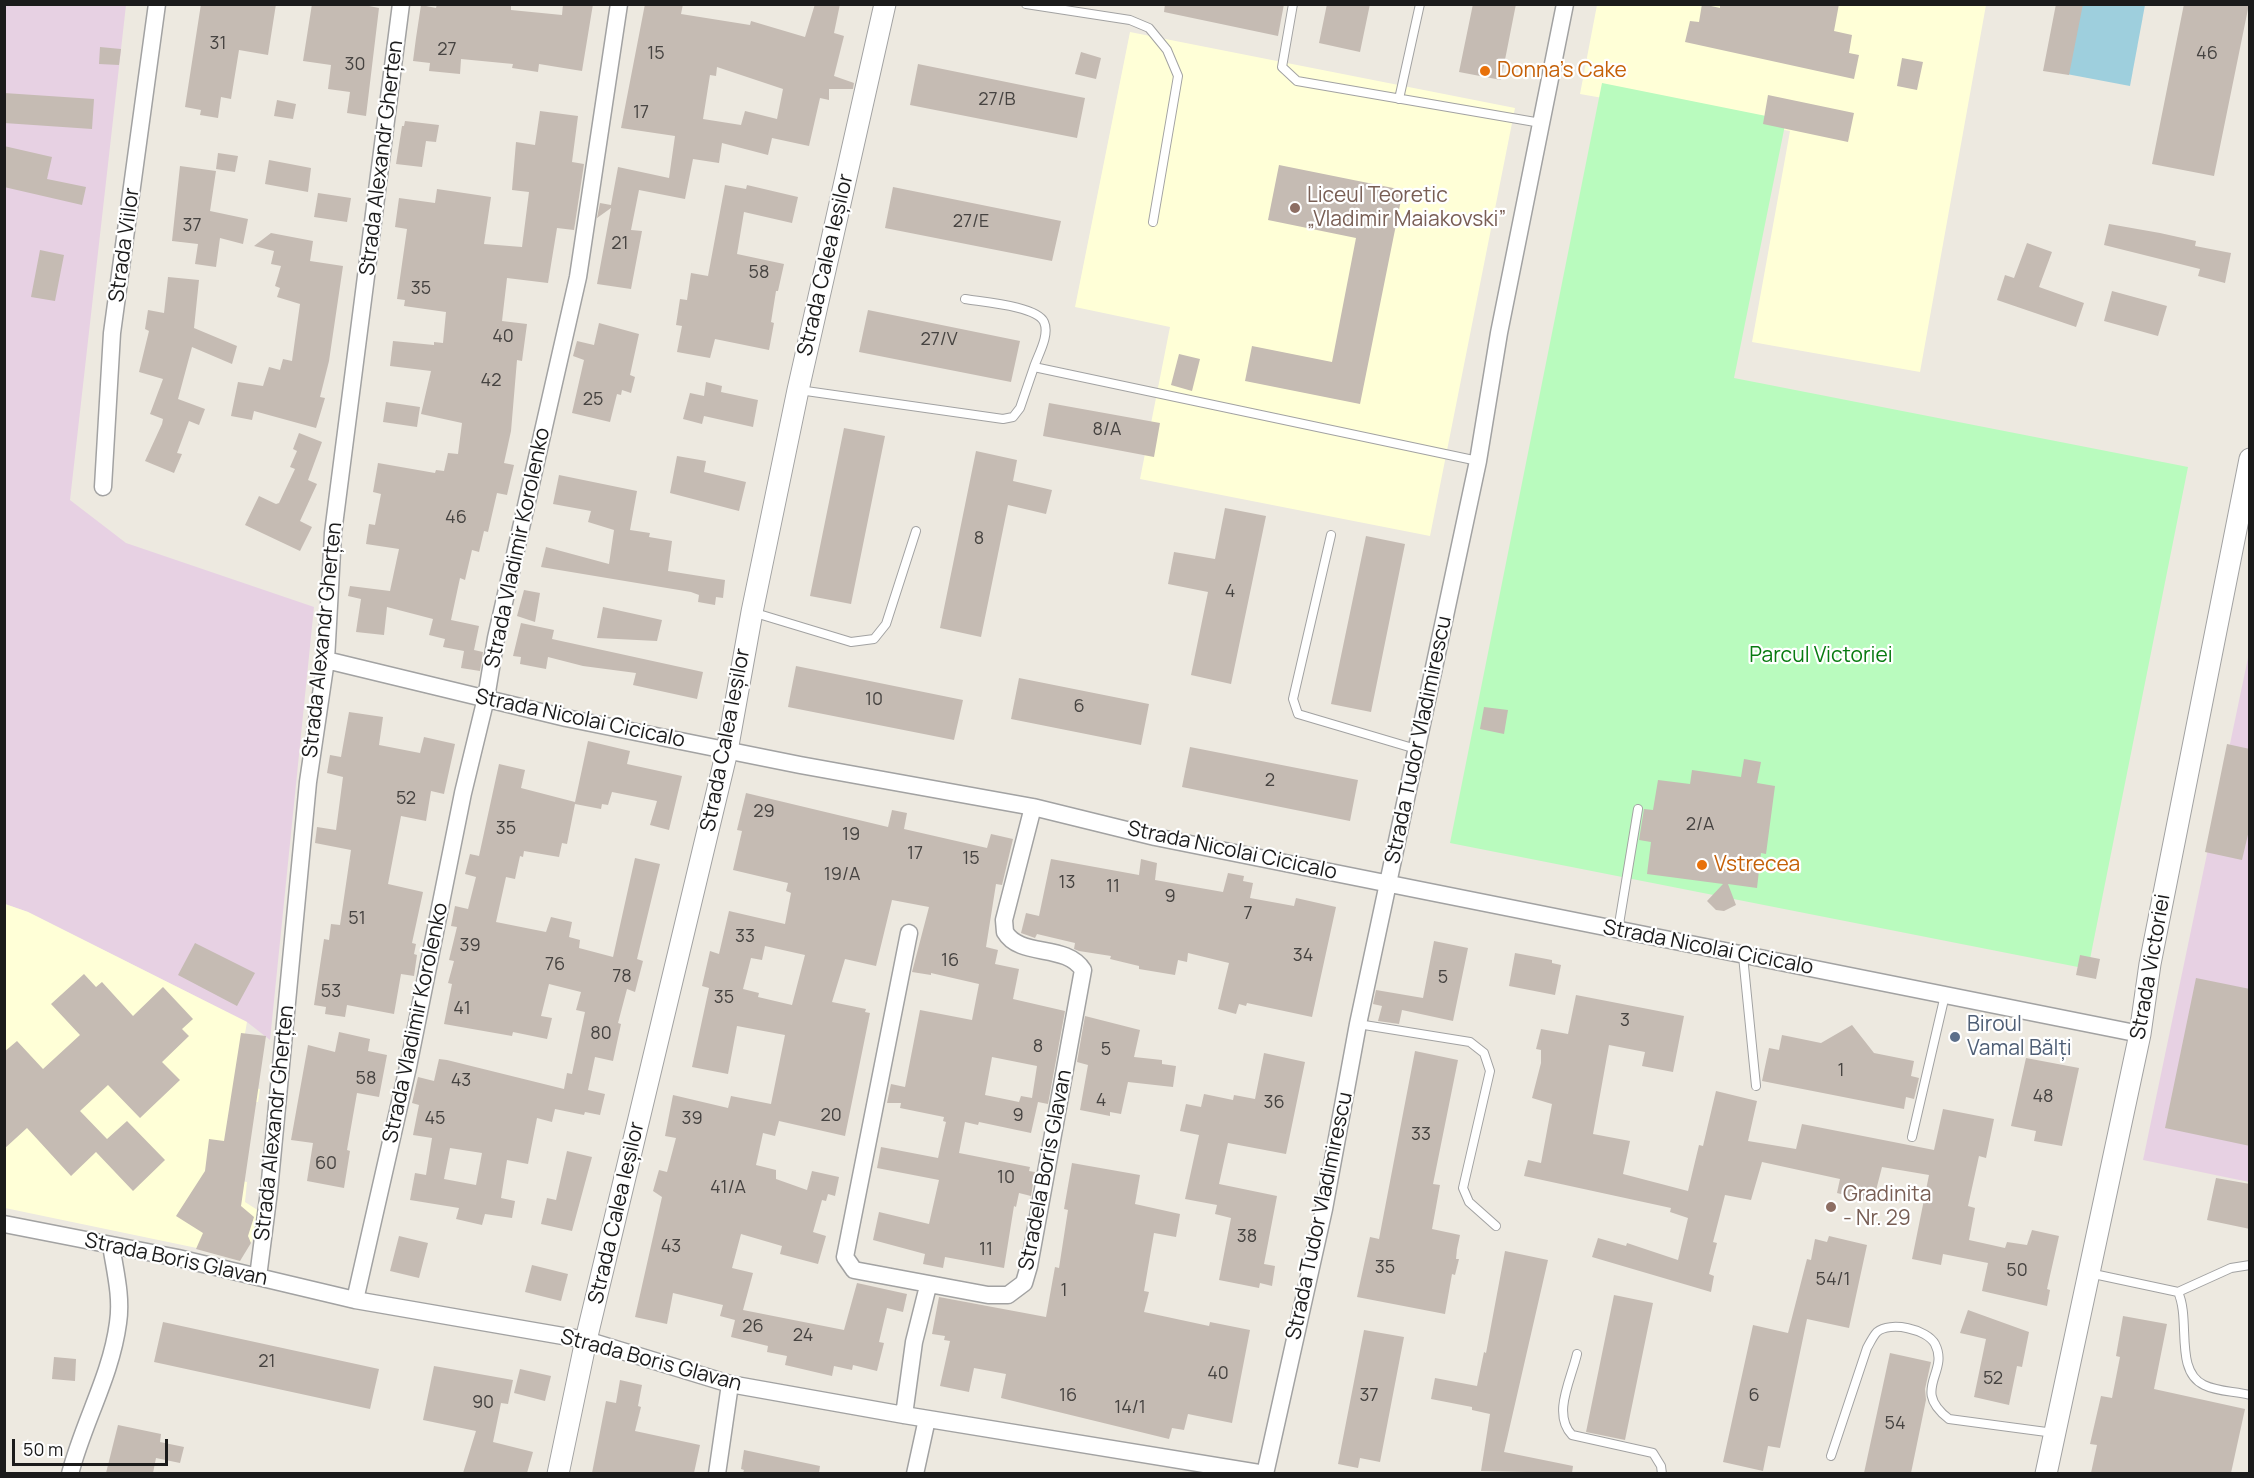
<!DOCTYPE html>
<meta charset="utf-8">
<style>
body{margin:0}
#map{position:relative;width:2254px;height:1478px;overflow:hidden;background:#ede9e0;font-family:Manrope,sans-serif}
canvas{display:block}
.frame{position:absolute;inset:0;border:6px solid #1b1b1b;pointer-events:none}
.scale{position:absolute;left:12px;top:1439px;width:156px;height:27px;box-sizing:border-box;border:3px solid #1b1b1b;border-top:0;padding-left:8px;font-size:18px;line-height:21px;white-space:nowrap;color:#1b1b1b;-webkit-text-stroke:4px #fff;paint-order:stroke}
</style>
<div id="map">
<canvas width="2254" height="1478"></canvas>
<div class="frame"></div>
<div class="scale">50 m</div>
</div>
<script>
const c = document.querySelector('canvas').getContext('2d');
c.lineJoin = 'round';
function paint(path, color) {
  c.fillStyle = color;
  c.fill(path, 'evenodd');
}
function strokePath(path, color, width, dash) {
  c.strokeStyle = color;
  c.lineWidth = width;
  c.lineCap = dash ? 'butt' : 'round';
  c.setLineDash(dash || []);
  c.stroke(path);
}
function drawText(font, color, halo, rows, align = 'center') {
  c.font = font + ' Manrope,sans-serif';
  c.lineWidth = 4.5;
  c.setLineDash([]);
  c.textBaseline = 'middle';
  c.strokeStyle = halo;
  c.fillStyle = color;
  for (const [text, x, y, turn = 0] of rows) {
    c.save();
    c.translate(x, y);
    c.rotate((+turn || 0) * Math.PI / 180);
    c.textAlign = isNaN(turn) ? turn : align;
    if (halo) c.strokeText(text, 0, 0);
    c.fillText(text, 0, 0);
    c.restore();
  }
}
paint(new Path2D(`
 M5,5H126L70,500L126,543L314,607L270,1040L247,1022L28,912L5,904Z
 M2249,653V1182L2143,1160Z`), '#e7d1e3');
paint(new Path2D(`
 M1597,5H1986L1920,372L1752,342L1790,131L1580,94Z
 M1130,32L1515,108L1430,536L1140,479L1170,327L1075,307Z
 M5,904L28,912L247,1022L236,1085L260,1089L258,1102L234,1100L221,1177L247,1182L245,1202L259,1211L260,1220L251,1243L240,1257L5,1208Z`), '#ffffd7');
paint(new Path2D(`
 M1602,83L1786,120L1734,378L2188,467L2088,969L1450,843Z`), '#b9fbbe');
paint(new Path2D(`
 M2068,5H2145L2130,86L2056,72Z`), '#9ecfdd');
paint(new Path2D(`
 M201,4H276L268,55L239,50L231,99L221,97L218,118L200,115L201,110L185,107Z
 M312,4H359L379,8L366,116L347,113L350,92L328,89L331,65L303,61Z
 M437,4H511V10L562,15L563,4H593L582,71L539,64L538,72L512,68L513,64L461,59L460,74L429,71L430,63L413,61L416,38L421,5L436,8Z
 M645,4H683L681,14L750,25L751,21L805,37L815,4H840L834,33L844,36L834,76L854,83L853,89H829V100L820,98L809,146L772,138L768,155L722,143L719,163L693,159L685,199L639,190L631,230L642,231L631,289L597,284L611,208L597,218L600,203L611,205L618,167L669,178L675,136L621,128ZM717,67L783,89L777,119L745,111L741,125L703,119L710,75L716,76Z
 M1165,4H1284L1278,36L1164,12Z
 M1327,4H1370L1360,52L1319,43Z
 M1473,4H1516L1501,80L1459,72Z
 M1702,4L1720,8V4H1839L1834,31L1852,35L1849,53L1859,55L1854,79L1685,42L1690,21L1699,22Z
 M2056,4H2083L2069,75L2043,71Z
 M2184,4H2249L2214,176L2152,164Z
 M100,47L121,49L119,65L99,64Z
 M1081,52L1101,58L1096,79L1075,74Z
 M1902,58L1923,62L1917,90L1897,86Z
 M918,64L1085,98L1077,138L910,105Z
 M4,93L94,99L92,129L4,123Z
 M1768,95L1854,113L1848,142L1763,124Z
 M277,100L296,104L293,119L274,116Z
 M540,111L578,116L572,162L584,164L574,230L557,228L548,283L507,278L502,321L527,324L522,361L517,360L511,431L504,463L514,465L507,495L497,493L488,532L484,531L479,552L472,550L465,580L460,578L451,620L479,626L474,650L483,652L480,671L461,668L464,651L443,647L445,639L429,635L433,619L387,607L384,635L356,632L361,599L348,596L350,586L390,591L399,549L366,544L369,524L375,525L381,494L373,492L378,463L435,473L436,470L444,471L448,453L458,454L462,423L421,414L431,371L390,366L393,341L434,345V342L443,343L446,312L404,306L405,300L397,299L407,229L395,227L399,198L435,203L437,189L491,197L484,244L522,247L529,192L512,190L516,142L535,145Z
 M405,121L439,125L436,142L426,141L422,167L396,164L402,126H404Z
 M4,146L52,157L47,179L86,187L82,205L4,187Z
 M218,153L238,156L235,172L216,169Z
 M269,160L311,168L308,192L265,184Z
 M1279,165L1403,190L1360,404L1245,381L1252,346L1332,362L1356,238L1268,220Z
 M180,166L216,171L210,211L248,219L243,244L220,238L216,267L195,264L198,244L172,241Z
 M725,185L746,189L747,185L798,197L792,223L744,212L737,254L784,264L778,291H776L771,322L774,323L769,350L715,339L710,358L677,352L682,326L676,325L680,299L687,300L691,273L708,276Z
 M893,187L1061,221L1052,261L885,228Z
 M318,193L351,198L347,222L314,217Z
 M2109,224L2160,233L2196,241L2195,246L2231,253L2225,283L2198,276L2200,269L2104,245Z
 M271,233L313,241L310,261L343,266L329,361L320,397L325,398L316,428L254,411L252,420L231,416L238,382L263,386L269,367L280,370L283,359L292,361L300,304L277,297L280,288L275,286L281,266L271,264L274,251L254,246Z
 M2027,243L2052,252L2039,287L2084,303L2076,327L1997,300L2005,275L2014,278Z
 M40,250L64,255L55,301L31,297Z
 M168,277L199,280L194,328L237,346L232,364L192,347L178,399L205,409L199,425L189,421L177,453L182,454L174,473L145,461L162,424L163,419L150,414L163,379L139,372L149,331L145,329L148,310L164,313Z
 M2112,291L2167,306L2158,336L2104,321Z
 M868,310L1020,341L1011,382L859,352Z
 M599,323L639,334L630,375L635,377L631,393L622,390L621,395L617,394L610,422L572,413L584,360L573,356L577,341L594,345Z
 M1179,354L1200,359L1192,391L1171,385Z
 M706,382L722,386L721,392L758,400L753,427L704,416L702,424L683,419L690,393L704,396Z
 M386,402L420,407L417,427L383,422Z
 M1049,403L1160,423L1154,457L1043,436Z
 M844,428L885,436L851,604L810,596Z
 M299,433L322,442L308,480L317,484L300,521L312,527L300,551L245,525L259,496L276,504L279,503L295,469L290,467L297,451L293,449Z
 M976,451L1017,460L1013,481L1052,490L1046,514L1008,505L981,637L940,628Z
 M677,456L706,461L704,472L746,482L739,511L670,493Z
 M559,475L637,491L630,530L650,533L649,537L672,541L668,571L725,580L723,598L716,597L715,605L698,602L699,595L691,592L541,567L546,547L609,564L614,530L588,522L591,511L553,504Z
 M1225,508L1266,516L1231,684L1191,675L1208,592L1168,584L1174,552L1215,559Z
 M1366,536L1405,544L1371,712L1331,704Z
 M524,590L540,593L535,622L517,616Z
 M603,607L662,620L657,641L597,638Z
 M521,623L554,630L552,639L703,672L697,699L633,685L636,673L583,666L548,657L546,669L520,664L521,657L513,656Z
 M796,666L963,700L954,740L788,707Z
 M1019,678L1149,704L1141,745L1011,719Z
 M1484,707L1508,710L1504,734L1480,729Z
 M349,712L383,717L379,745L420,753L424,737L455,744L444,794L431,791L426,821L401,816L388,884L423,892L412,943L416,944L414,954L417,955L414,976L401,974L394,1014L347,1005L345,1017L325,1014L326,1007L314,1005L324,939L329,940L331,924L340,925L351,850L315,843L317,827L336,830L343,777L327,773L330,755L341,757Z
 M588,741L630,751L627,764L682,776L669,830L650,825L657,801L612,792L608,805L602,804L601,809L575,804L567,844L562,843L559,857L524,851L523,857L520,856L515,879L506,877L496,922L546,932L551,917L572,922L569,937L580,940L579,948L613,957L635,858L660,864L637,959L643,961L635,992L627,989L618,1023L621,1024L613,1061L595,1057L588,1090L605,1094L600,1115L585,1112L584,1115L555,1109L552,1122L537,1118L528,1164L507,1160L501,1198L515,1201L512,1218L485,1214L482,1225L456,1219L459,1208L410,1200L415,1173L426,1175L432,1138L413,1135L419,1105L412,1103L418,1077L434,1081L439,1059L447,1060L564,1089L567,1073L572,1074L585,1012L576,1010L581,992L549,984L541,1016L552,1018L547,1039L513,1032L512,1036L444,1024L452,984L448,983L454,961L449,960L457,927L451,926L455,906L468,909L476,877L465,874L470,854L479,856L499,764L525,770L521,788L575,802ZM450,1148L482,1153L476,1185L444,1179Z
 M2227,744L2250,749V826L2242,860L2205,852Z
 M1190,747L1358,780L1350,821L1182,787Z
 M1744,759L1761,762L1757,783L1775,786L1766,854L1761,853L1757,888L1728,884L1736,905L1724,911L1716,910L1707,901L1723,884L1647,874L1651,842L1639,840L1644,809L1653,810L1658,780L1690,784L1692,770L1741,777Z
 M746,793L888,827L892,810L907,813L904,829L987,848L991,834L1013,839L1002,885L996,884L986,947L998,950L995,964L1019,969L1013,999L1065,1011L1048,1104L1038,1102L1031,1133L979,1122L978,1125L965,1122L959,1153L1030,1167L1029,1171L1035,1172L1031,1196L1019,1193L1016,1207L1014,1206L1004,1268L945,1257L943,1268L923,1264L925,1254L873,1240L879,1212L929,1224L939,1180L877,1168L881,1147L938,1158L946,1122L943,1121L944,1117L900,1108L901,1103H887L891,1084L905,1087L920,1010L972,1020L979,984L931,973V975L912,972L929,907L892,900L876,966L845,959L832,1002L866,1009L865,1012L870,1013L845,1136L779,1121L775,1136L763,1133L756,1165L776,1170V1179L807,1190L812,1171L839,1177L835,1196L828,1194L826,1201L822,1200L813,1232L826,1236L818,1264L780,1254L782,1246L741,1234L732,1268L753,1273L743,1310L844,1330L857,1283L907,1294L903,1312L887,1308L879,1342L884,1343L877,1371L853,1365L852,1370L834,1366L832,1376L785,1365L787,1356L767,1352L768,1346L731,1337L735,1320L720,1316L723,1305L673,1293L667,1324L635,1317L662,1197L653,1191L659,1170L667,1172L676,1138L665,1136L673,1095L728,1108L731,1096L771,1104L785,1035L737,1026L728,1074L692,1067L709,988L702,986L710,951L719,954L729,911L785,924L791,893L786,891L788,883L733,870L742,831L737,830ZM765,946L805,955L792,1005L758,997L759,993L743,989L751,958L762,960ZM992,1057L1037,1066L1032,1098L1021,1096L1019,1102L985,1095Z
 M1051,859L1139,875L1141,859L1157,863L1155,880L1223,892L1228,873L1244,876L1243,881L1253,883L1250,898L1294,906L1296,898L1336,907L1312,1017L1247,1003L1246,1006L1239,1004L1236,1014L1218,1009L1229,963L1188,953L1187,962L1178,960L1175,975L1139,969V966L1110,959L1111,956L1079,951L1074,949L1075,943L1037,934L1035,938L1021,933L1026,913L1039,916Z
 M1434,941L1468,948L1453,1021L1402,1010L1399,1024L1378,1021L1382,1006L1373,1004L1376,990L1423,998Z
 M195,943L255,973L237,1006L178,975Z
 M1515,953L1552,960V963L1561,965L1555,995L1509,986Z
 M2080,955L2100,959L2096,979L2076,975Z
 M84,974L96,987L102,982L133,1016L163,987L193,1019L182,1029L189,1036L162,1062L180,1080L140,1118L108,1085L80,1111L107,1139L127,1121L165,1160L133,1191L96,1152L71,1176L27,1128L4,1149V1052L17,1041L43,1069L80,1035L51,1004Z
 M2196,978L2250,989V1146L2165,1128Z
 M1576,995L1684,1016L1673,1072L1642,1066L1645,1052L1609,1045L1593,1134L1630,1141L1623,1174L1688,1191L1699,1145L1703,1146L1716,1091L1757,1101L1748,1141L1796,1149L1802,1124L1934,1150L1943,1109L1994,1119L1986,1158L1979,1156L1968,1206L1975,1208L1969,1240L2005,1248L2007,1242L2027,1245L2032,1230L2059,1236L2047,1289L2050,1290L2047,1306L1982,1291L1988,1263L1943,1254L1941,1265L1912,1259L1929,1175L1882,1167L1873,1202L1837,1193L1840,1179L1762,1162L1751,1200L1725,1195L1713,1242L1717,1243L1709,1274L1714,1276L1711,1292L1592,1257L1598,1238L1626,1246L1627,1243L1678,1260L1688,1218L1670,1212L1671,1208L1524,1176L1528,1160L1541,1163L1552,1104L1532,1098L1541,1063V1050L1536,1049L1541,1029L1568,1034Z
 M1085,1016L1140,1030L1134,1057L1162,1060V1064L1176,1066L1173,1087L1128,1082L1121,1114L1110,1112V1116L1080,1110L1088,1065L1077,1062Z
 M1852,1025L1874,1053L1914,1061L1911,1076L1919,1078L1914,1099L1906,1097L1904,1109L1762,1081L1769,1048L1779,1050L1782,1035L1821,1043Z
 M339,1032L370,1039L368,1051L387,1055L379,1097L357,1093L347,1150L350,1151L344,1188L307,1181L313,1143L291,1140L308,1045L335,1052Z
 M241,1033L266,1036L241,1206L254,1217L248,1236L251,1243L240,1261L196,1249L203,1233L176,1216L205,1171L209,1139L224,1141Z
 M1415,1051L1458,1060L1433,1184L1440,1185L1432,1229L1460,1235L1457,1249L1456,1259H1459L1455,1275L1452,1274L1445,1314L1357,1297L1370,1237L1379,1239Z
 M1264,1053L1305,1062L1286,1154L1228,1143L1219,1184L1277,1196L1264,1264L1275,1266L1272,1286L1260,1283L1259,1288L1219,1280L1231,1218L1215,1214L1217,1205L1185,1199L1199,1135L1180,1131L1186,1104L1201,1107L1204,1094L1233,1100L1234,1095L1255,1099Z
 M2026,1058L2079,1068L2062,1146L2034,1141L2036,1131L2011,1126Z
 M567,1151L592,1157L572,1231L541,1224L547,1198L556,1200Z
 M1072,1163L1140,1175L1135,1204L1180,1214L1176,1237L1154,1233L1144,1291L1149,1292L1144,1312L1209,1326L1210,1322L1250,1330L1232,1423L1188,1414L1184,1430L1172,1428L1169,1439L1001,1398L1006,1374L974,1368L969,1392L940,1386L950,1341L944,1340L945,1336L932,1334L939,1297L1046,1317L1055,1267L1059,1268L1068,1210L1064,1209Z
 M2216,1178L2250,1184V1229L2207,1220Z
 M399,1236L428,1243L419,1278L390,1271Z
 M1829,1236L1867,1245L1849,1328L1807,1319L1780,1448L1768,1446L1763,1471L1723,1462L1753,1325L1788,1333L1807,1259L1811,1260L1815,1239L1827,1242Z
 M1505,1251L1548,1260L1504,1452L1573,1466L1572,1473L1481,1471L1490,1414L1472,1410V1407L1431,1399L1435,1378L1477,1386L1484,1352L1486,1353Z
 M532,1265L568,1274L561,1301L525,1292Z
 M1614,1295L1653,1303L1625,1440L1586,1432Z
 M1968,1310L2029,1332L2022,1367L2017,1366L2009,1405L1974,1397L1986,1339L1960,1333Z
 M2123,1316L2167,1324L2154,1389L2245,1409L2231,1473H2091L2097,1445L2090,1444L2101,1396L2112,1398L2120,1357L2116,1356Z
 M163,1322L379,1369L370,1409L154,1362Z
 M1364,1330L1404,1337L1380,1462L1360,1458L1358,1468L1338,1464Z
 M1890,1353L1931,1362L1925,1389L1926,1400L1911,1473H1864Z
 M54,1357L76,1359L75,1381L52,1379Z
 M434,1366L513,1380L508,1404L501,1403L493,1442L533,1452L527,1473H463L476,1431L423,1420Z
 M520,1369L551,1376L545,1401L514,1393Z
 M620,1380L642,1385L638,1406L641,1407L635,1431L700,1445L694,1473H592L606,1401L616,1403Z
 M118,1425L161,1434L160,1442L184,1447L180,1463L156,1458L153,1473H106Z
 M744,1450L820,1466L819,1473H743L744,1470L741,1469Z`), '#c5bbb3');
const service = new Path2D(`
 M1026,4L1130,20L1149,28L1167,50L1178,76L1153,222
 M1293,4L1282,67L1297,81L1541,123
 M1399,99L1420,4
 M965,299C982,302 1037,306 1044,322C1050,335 1038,355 1034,367
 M799,390L1003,419L1013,417L1020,408L1034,367L1478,461
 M1331,535L1293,699L1298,714L1416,749
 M752,612L851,642L874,639L886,624L916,531
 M1618,930L1638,809
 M1743,956L1756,1086
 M1358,1024L1470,1042L1484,1053L1490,1071L1463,1188L1469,1202L1496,1226
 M1912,1137L1945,995
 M2089,1273L2178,1292C2191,1320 2174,1371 2204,1385C2218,1392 2235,1391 2250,1395
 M2178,1292L2231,1268L2250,1265
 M1577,1354C1571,1380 1552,1414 1572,1435L1653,1453L1661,1466L1662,1474
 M1831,1456L1867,1348C1870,1343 1873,1336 1877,1332C1890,1321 1927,1329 1935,1344C1950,1373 1910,1389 1949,1419L2054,1433`);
const minor = new Path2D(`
 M103,487L112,333L157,4
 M326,660L566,718L800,765L1033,807L1155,837L2140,1034
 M909,933L845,1257L854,1270L988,1295H1008L1024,1283L1029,1266L1083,970C1066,943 1020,958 1005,932L1004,920L1033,807
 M4,1224L178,1258L355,1300L586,1340L730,1384L904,1415L1265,1474
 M258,1277L269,1191L308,782L326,660L333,533L401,4
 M355,1300L408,1067L463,793L486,698L496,638L578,277L619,4
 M904,1415L914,1342L928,1286
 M70,1474C83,1423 111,1376 118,1323C122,1297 115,1271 111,1245
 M717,1474L730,1384
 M915,1474L927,1419
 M1265,1474L1324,1209L1358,1024L1478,461L1499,333L1565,4`);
const tertiary = new Path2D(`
 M558,1474L586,1340L727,751L752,612L798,390L885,4
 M2046,1474L2140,1034L2150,964L2250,459`);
strokePath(service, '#a2a2a2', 10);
strokePath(minor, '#a2a2a2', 19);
strokePath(tertiary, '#a2a2a2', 23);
strokePath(service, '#fff', 8);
strokePath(minor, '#fff', 16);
strokePath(tertiary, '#fff', 21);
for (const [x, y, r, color] of [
 [1485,71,6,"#e8710a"],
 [1295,208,6,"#8d6e63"],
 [1702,865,6,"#e8710a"],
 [1955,1037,6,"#5c6f8a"],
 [1831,1207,6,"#8d6e63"]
]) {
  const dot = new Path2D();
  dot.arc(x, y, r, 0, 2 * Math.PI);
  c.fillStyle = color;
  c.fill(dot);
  strokePath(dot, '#fff', 2);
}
drawText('18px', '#464341', null, [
 ["31",218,44],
 ["27",447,50],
 ["15",656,54],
 ["46",2207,54],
 ["30",355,65],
 ["27/B",997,100],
 ["17",641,113],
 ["27/E",971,222],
 ["37",192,226],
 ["21",620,244],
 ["58",759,273],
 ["35",421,289],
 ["40",503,337],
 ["27/V",939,340],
 ["42",491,381],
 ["25",593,400],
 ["8/A",1107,430],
 ["46",456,518],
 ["8",979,539],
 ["4",1230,592],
 ["10",874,700],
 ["6",1079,707],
 ["2",1270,781],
 ["52",406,799],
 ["29",764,812],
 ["2/A",1700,825],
 ["35",506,829],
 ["19",851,835],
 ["17",915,854],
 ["15",971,859],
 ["19/A",842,875],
 ["13",1067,883],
 ["11",1113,887],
 ["9",1170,897],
 ["7",1248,914],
 ["51",357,919],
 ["33",745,937],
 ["39",470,946],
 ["34",1303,956],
 ["16",950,961],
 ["76",555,965],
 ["78",622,977],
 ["5",1443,978],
 ["53",331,992],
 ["35",724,998],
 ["41",462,1009],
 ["3",1625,1021],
 ["80",601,1034],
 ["8",1038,1047],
 ["5",1106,1050],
 ["1",1841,1071],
 ["58",366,1079],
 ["43",461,1081],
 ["48",2043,1097],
 ["4",1101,1101],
 ["36",1274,1103],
 ["20",831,1116],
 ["9",1018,1116],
 ["45",435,1119],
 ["39",692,1119],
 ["33",1421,1135],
 ["60",326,1164],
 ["10",1006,1178],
 ["41/A",728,1188],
 ["38",1247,1237],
 ["43",671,1247],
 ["11",986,1250],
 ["35",1385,1268],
 ["50",2017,1271],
 ["54/1",1833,1280],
 ["1",1064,1291],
 ["26",753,1327],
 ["24",803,1336],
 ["21",267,1362],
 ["40",1218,1374],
 ["52",1993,1379],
 ["16",1068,1396],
 ["37",1369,1396],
 ["6",1754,1396],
 ["90",483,1403],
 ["14/1",1130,1408],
 ["54",1895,1424]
]);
drawText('21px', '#c56008', '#fff', [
 ["Donna’s Cake",1497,71],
 ["Vstrecea",1714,865]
], 'left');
drawText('21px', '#1b1b1b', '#fff', [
 ["Strada Alexandr Gherțen",382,158,-83],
 ["Strada Viilor",125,245,-82],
 ["Strada Calea Ieșilor",826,265,-77],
 ["Strada Vladimir Korolenko",518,548,-78],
 ["Strada Alexandr Gherțen",323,640,-84],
 ["Strada Nicolai Cicicalo",580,719,12],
 ["Strada Calea Ieșilor",726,740,-79],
 ["Strada Tudor Vladimirescu",1419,740,-78],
 ["Strada Nicolai Cicicalo",1232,851,12],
 ["Strada Nicolai Cicicalo",1708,948,11],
 ["Strada Victoriei",2151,967,-80],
 ["Strada Vladimir Korolenko",416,1023,-78],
 ["Strada Alexandr Gherțen",275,1123,-84],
 ["Stradela Boris Glavan",1046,1170,-79],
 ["Strada Calea Ieșilor",617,1213,-77],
 ["Strada Tudor Vladimirescu",1320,1216,-78],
 ["Strada Boris Glavan",176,1260,12],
 ["Strada Boris Glavan",651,1361,15]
]);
drawText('21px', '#785e54', '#fff', [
 ["Liceul Teoretic",1307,196],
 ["„Vladimir Maiakovski”",1307,220],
 ["Gradinita",1843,1195],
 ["- Nr. 29",1843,1219]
], 'left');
drawText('21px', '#087b11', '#fff', [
 ["Parcul Victoriei",1821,656]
]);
drawText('21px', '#4e5e75', '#fff', [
 ["Biroul",1967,1025],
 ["Vamal Bălți",1967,1049]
], 'left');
</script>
